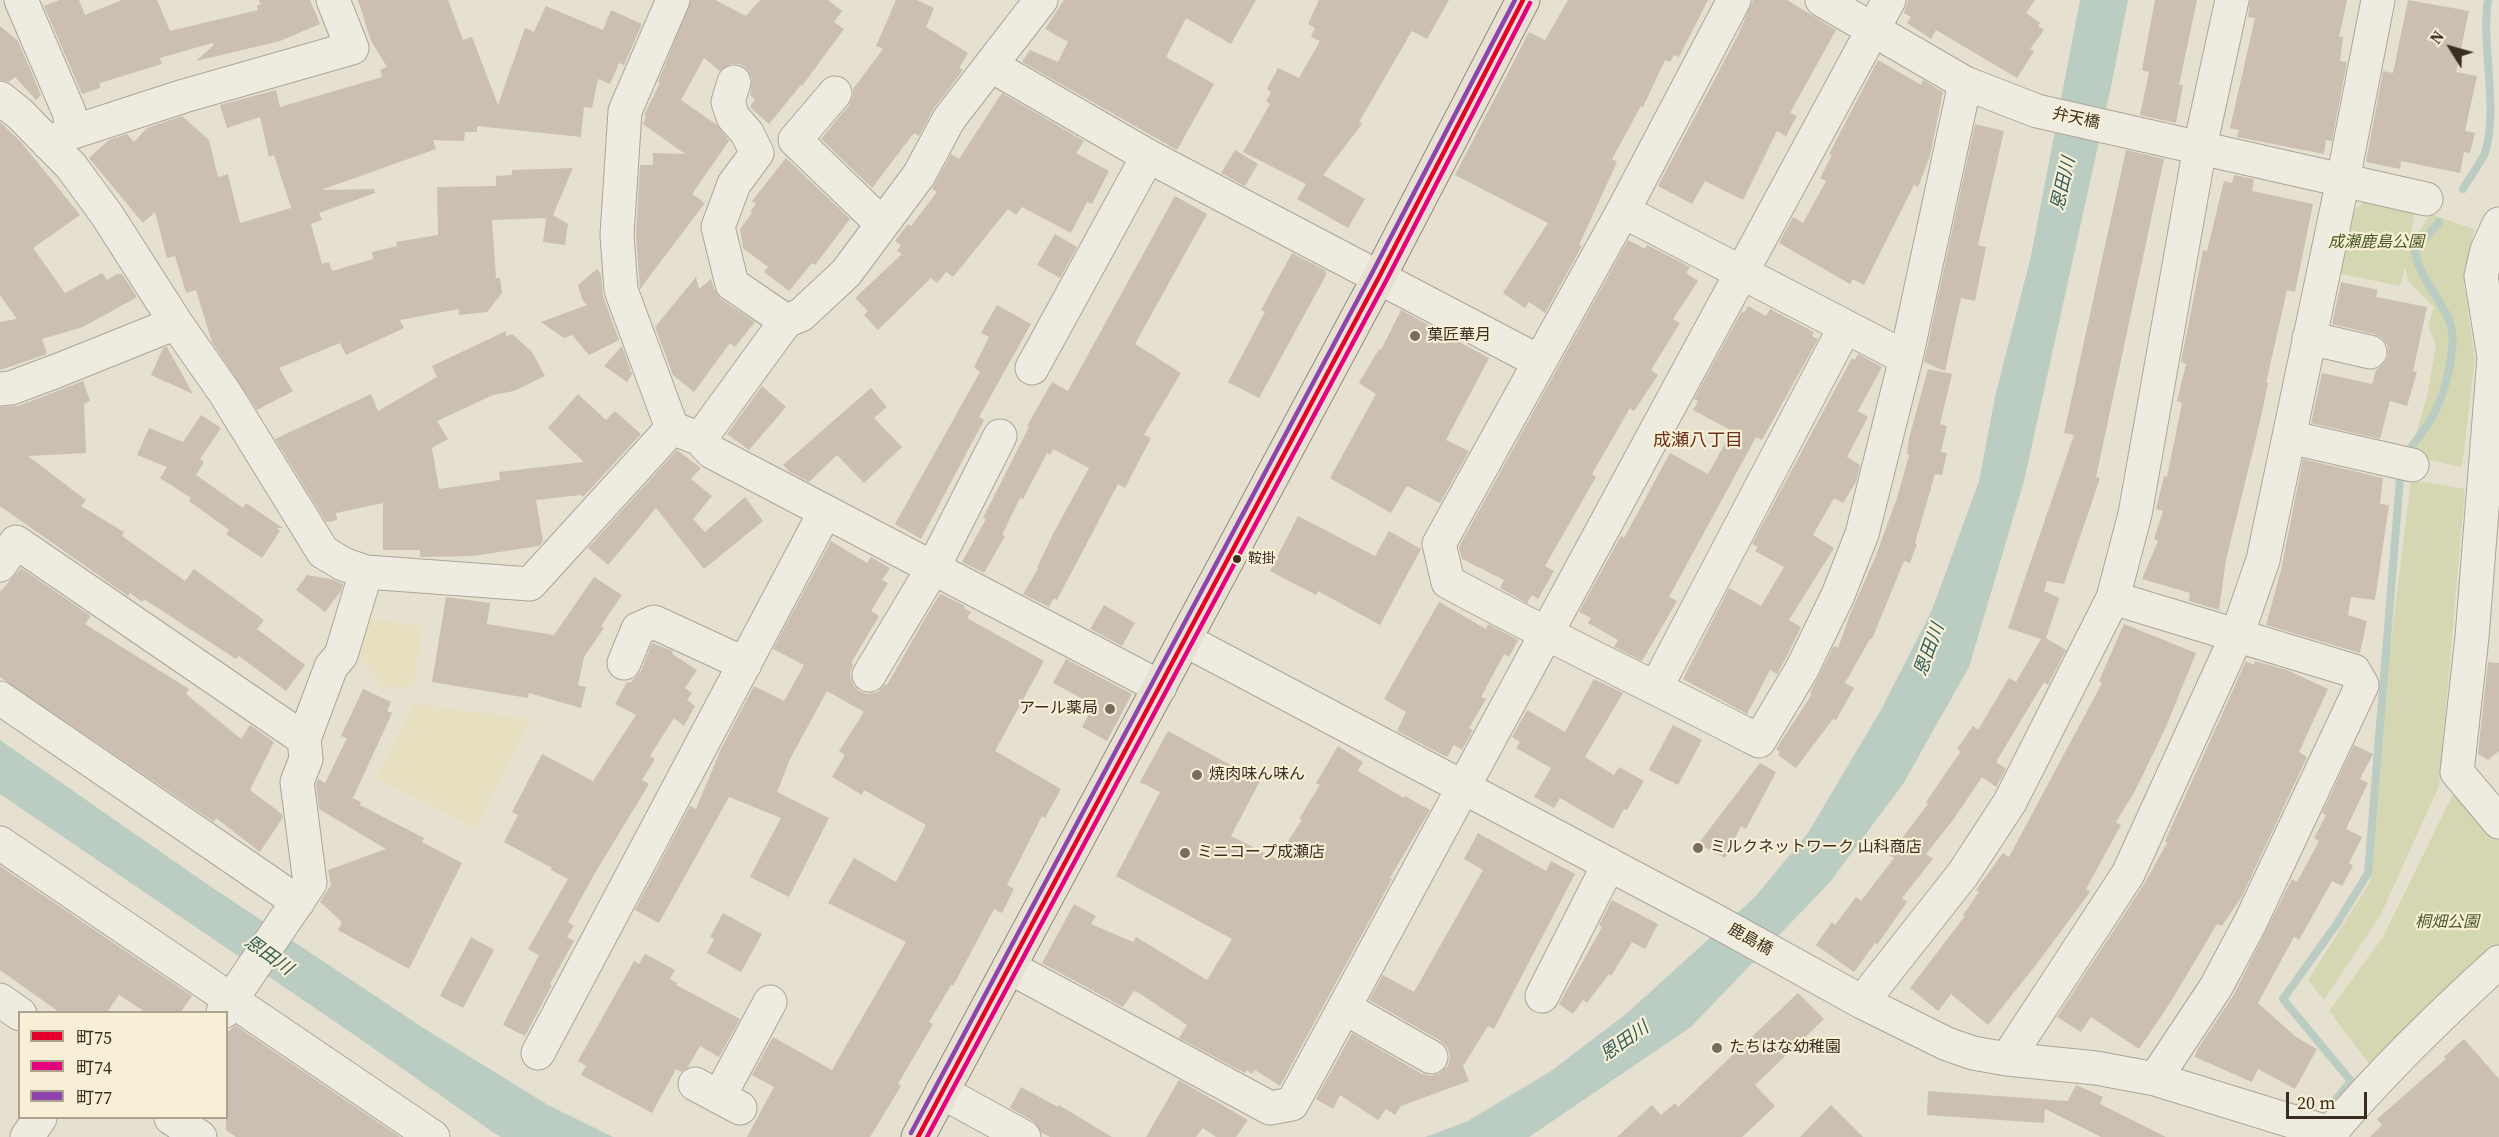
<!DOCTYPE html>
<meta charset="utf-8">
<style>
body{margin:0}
#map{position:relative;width:2499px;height:1137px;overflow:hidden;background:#e6e0d0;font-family:"Source Serif 4","Noto Sans JP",serif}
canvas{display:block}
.legend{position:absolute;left:18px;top:1011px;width:210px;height:108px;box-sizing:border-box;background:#f7efd6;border:2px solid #aca28d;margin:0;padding:8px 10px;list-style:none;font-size:18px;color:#3c2e1f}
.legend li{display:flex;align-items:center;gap:12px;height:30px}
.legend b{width:30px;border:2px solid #aca28d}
.north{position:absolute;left:2421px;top:18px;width:60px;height:60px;-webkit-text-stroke:4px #f7efd6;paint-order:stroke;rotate:307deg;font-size:16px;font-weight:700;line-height:24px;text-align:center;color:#3c2e1f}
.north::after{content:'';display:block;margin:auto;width:21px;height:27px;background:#3c2e1f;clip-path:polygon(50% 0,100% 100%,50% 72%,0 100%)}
.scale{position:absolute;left:2286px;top:1092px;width:81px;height:27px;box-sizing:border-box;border:3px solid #3c2e1f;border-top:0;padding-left:8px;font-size:18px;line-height:21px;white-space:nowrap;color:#3c2e1f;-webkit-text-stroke:4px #f7efd6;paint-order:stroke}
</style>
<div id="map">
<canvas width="2499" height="1137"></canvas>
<ul class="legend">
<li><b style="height:8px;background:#e4002b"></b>町75</li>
<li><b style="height:8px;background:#e5007d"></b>町74</li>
<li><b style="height:8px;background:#8e44ad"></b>町77</li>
</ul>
<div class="north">N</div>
<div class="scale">20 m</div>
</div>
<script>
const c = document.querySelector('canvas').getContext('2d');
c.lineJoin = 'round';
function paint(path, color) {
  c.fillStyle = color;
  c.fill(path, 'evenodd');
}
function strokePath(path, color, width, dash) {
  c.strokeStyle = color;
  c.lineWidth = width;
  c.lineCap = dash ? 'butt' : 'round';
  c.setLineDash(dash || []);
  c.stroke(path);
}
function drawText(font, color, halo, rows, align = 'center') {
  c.font = font + ' "Source Serif 4","Noto Sans JP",serif';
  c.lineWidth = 4.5;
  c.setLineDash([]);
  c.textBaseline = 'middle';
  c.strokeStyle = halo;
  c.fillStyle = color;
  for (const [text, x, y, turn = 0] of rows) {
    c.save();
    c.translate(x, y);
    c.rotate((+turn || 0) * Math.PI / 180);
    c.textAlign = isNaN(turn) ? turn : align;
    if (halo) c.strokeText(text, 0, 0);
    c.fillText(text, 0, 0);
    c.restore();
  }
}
paint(new Path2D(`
 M366,617L423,627L413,687H384L354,647Z
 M414,704L530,719L475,828L377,778Z`), '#e6e0c0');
paint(new Path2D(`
 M2366,202L2415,212L2408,249L2430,214L2474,229L2464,284L2475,360L2462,467L2410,456L2428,392L2436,345L2428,326L2434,307L2408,281L2405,267L2400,286L2337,273L2350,211Z
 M2411,480L2465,489L2439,786L2381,914L2324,1000L2308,980L2370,882L2385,688Z
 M2455,790L2499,840V947L2371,1066L2329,1011L2383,937Z`), '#d5d7b2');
paint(new Path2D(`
 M2080,0H2128L2111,87L2024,481L1969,667L1903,784L1830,882L1691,1027L1529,1137H1425L1466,1122L1551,1071L1626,1014L1755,897L1808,833L1882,708L1932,610L1979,481L1995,397L2031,256Z
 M0,740L204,882L425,1029L548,1105L613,1137H501L494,1133L356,1036L0,794Z`), '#bbccc2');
strokePath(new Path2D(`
 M2463,189C2470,177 2479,165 2485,153C2499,108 2481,48 2488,0
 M2408,452C2416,440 2427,427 2434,414C2445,392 2459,344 2449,320C2439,296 2419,277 2415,251L2439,222
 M2331,1105L2351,1081L2283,999L2338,922L2368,873L2400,479`), '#bbccc2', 8);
paint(new Path2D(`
 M59,0H79L85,15L122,0H157L170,31L258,10L257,5H261L259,0H310L320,24L280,41L196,61L214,45L212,43L160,58L162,64L100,83V88L82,94L44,6Z
 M358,0H448L463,40L472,37L498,105L525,28L534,32L546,6L603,30L611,10L642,24L624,65L619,63L610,84L598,79L592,108L584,107L581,137L477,126V132H465L464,141L433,140L436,149L321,190L374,189L375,193L319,213L322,220L311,224L322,264L329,262L332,271L373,259L372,252L397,246L396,242L438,235L437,187L496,186V176L512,175V170L573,168L553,215L568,224L565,245L543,242L546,218L492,220L496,278H500L502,293L487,312L459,315V309L400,320L404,328L346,355L340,343L279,368L293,391L257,410L212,342L196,290L186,293L175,256L167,258L155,212L143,223L89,158L109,140L127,134L134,142L147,128L182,116L209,140L218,177L228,174L240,223L291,208L274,155L269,157L260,117L227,128L220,105L276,90L280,107L382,77L380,70L387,67L371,41Z
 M691,0H715L746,16L760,0H828L842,11L834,22L844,29L802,86L801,85L769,124L750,107L755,99L750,95L752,78L747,69L740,64H730L720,71L704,58L681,100L717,125L729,141L692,194L705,203L640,289L636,235L640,165H653V153L685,154L643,124L646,117L644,115L660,83L658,82Z
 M896,0H917L934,8L926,27L968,53L959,68L963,70L934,108L919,136L914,133L872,188L821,139L849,105L853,97V89L883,49L876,46Z
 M1064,0H1256L1231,44L1186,18L1166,57L1214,84L1177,150L1022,62L1030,50L1058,62L1068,42L1045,29Z
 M1319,0H1449L1427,39L1412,31L1359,122L1362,124L1323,175L1365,199L1348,228L1297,199L1306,184L1243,152L1270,104L1266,101L1271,92L1267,89L1278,68L1299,78L1320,41L1311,37L1315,28L1308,24Z
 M1568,0H1708L1679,57L1674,55L1670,62L1665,60L1643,107L1641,106L1612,159L1617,162L1579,245L1582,246L1545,313L1529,302L1525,308L1503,293L1548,223L1455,175L1529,32L1545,40Z
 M1753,0H1787L1836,30L1790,113L1797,116L1786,136L1777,131L1743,200L1705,181L1692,204L1658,186L1738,35Z
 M1908,0H2035L2026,13L2040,23L2038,26L2044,30L2030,49L2034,51L2017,78L1936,30L1931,39L1907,23L1911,17L1904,13Z
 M2155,0H2197L2179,85H2183L2176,123L2140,115L2149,72L2142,70Z
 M2250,0H2347L2339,37H2343L2340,61L2347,62L2332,141L2326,140L2324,154L2237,137L2239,130L2230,128L2255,18L2248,17Z
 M2408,0L2469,11L2456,72L2477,76L2465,131L2475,133L2470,153L2464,152L2460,173L2401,161L2400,169L2366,162L2383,71L2393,73Z
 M0,26L18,41L41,95L36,100L15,77L9,82L0,80Z
 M1878,60L1921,85L1923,80L1943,92L1930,156L1918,187L1914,185L1864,285L1853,279L1850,284L1779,243L1793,217L1803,223L1826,181L1820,178L1832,155L1829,154Z
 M1002,93L1084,141L1076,153L1109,171L1092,204L1087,202L1071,233L1022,207L1016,215L1008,209L953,277L946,272L937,283L931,278L878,330L864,315L868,311L855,298L902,254L897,251L901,245L895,241L908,224L911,226L937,192L932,189L951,154L959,159Z
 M0,122L21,142L80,215L33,248L65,293L102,273L107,280L117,274H122L137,297L83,327L42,339L47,354L0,370V322L17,319L0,295Z
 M1975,124L2004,131L1978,245L1986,247L1975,301L1961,298L1945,371L1924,362Z
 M1235,150L1258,164L1245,186L1221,173Z
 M2126,150L2164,159L2096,477L2100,478L2064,584L2047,581L2044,591L2059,598L2046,638L2066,650L2048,685L2044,682L1996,762L2006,769L1996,787L1982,777L1953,820L1926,854L1933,859L1902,898L1907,902L1877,945L1875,943L1854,972L1816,945L1832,922L1835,925L1856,897L1861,901L1894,858L1889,855L1928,804L1926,802L1961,751L1957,749L1973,726L1978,730L2009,678L2016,682L2041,639L2008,628L2074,435L2064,433Z
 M786,158L850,219L815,265L812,263L789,291L764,272L768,267L743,248L740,229L752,213L750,212L756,204L752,201Z
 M2234,175L2254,179L2252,191L2313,204L2295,292L2287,290L2266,383H2268L2262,413L2226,560L2219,610L2189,601L2190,593L2142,579L2158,541L2154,539L2163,511L2156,509L2164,476L2167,477L2182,403L2177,401L2186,364L2181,362L2203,250L2207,251L2224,181L2232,183Z
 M1175,196L1207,214L1135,344L1181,373L1144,435L1151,438L1125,488L1118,484L1057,600L1054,598L1049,607L1023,594L1038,569L1037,568L1053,534L1089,468L1053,449L1050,455L1047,453L1023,499L1020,498L1002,535L1005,536L984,573L962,562L986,519L983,518L1029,427L1027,426L1052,382L1068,391Z
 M1055,234L1077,247L1060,278L1037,265Z
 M1628,240L1645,249L1647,245L1690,267L1686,273L1698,281L1673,319L1680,323L1651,370L1658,375L1634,411L1630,408L1592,474L1596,477L1545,566L1554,571L1538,599L1532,595L1527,603L1500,588L1504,580L1462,559L1459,547Z
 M1292,253L1325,270L1326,275L1259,398L1228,382L1265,312L1261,310Z
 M597,269L601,274L603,296L619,340L589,355L572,335L564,338L541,322L587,305L582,299L578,285Z
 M696,277L699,289L711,279L714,289L721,299L755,322L735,347L730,343L694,392L673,375L655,327Z
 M2341,282L2378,290L2376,297L2427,307L2413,371L2417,372L2407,406L2390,401L2380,439L2311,423L2322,373L2372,384L2376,370L2384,364L2388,356V346L2382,338L2374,334L2332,324Z
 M997,305L1031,324L979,417L984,420L921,539L895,524L980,372L974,367L989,337L981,333Z
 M1748,306L1766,316L1770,309L1814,332L1812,336L1818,339L1762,440L1756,437L1669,597L1677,601L1642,661L1614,647L1618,640L1588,623L1591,618L1579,612L1621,536L1624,538L1670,453L1708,474L1732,431L1693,410L1698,401L1694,399L1742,311L1744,313Z
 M1401,310L1489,358L1446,440L1469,451L1440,503L1407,486L1391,513L1330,478L1376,394L1359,383L1379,349L1381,350Z
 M506,331V336L512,334L532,352L545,376L514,391L493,395L437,421L448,439L432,448L439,489L500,480L499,472L584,462L548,428L578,394L606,420L615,411L641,434L583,497L581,495L536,500L543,541L539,546L473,556L420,557V550H383V503L336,513L337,520L326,522L275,439L371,394L378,411L437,377L432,366Z
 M622,346L632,374L627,382L604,366Z
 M167,347L193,394L151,375L163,348Z
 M1858,354L1882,367L1858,411L1868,417L1847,457L1860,465L1856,482L1843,503L1834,498L1813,535L1834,548L1789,620L1801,627L1785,660L1777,674L1770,670L1747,714L1683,679L1729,588L1761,606L1784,567L1755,551L1758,547L1752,544L1852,358L1855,360Z
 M1928,369L1952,374L1940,424L1947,426L1941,452L1947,453L1942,475L1935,474L1915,543L1917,544L1910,563L1904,561L1872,639H1870L1845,683L1854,688L1836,720L1833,719L1796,768L1778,755L1780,752L1776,749L1812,694L1810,693L1834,646L1838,648L1851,612L1875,558L1897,498L1909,455L1907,454L1909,438Z
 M83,381L90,401L84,404L86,453L28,456L86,500L81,506L124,532L122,536L185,581L194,569L264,620L257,629L305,665L286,691L239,656L236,659L144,599L142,602L130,593L128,596L0,506V407L18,406Z
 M762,386L786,407L749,450L727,434Z
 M871,388L887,407L874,418L902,447L864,483L837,455L809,482L790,472L783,465Z
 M201,415L221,428L200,459L204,462L196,475L243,508L246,503L283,528H277L280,531L262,558L226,534L229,530L189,501L191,498L160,478L167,467L137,455L149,428L183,442Z
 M677,450L701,468L691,479L712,496L693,519L705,532L745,497L763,521L704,569L656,508L608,565L588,548Z
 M2303,459L2383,478L2380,504L2389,505L2375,600L2351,597L2348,615L2367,621L2360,653L2266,625L2281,570Z
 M1298,516L1375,556L1389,531L1421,549L1380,625L1318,591L1316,595L1270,571Z
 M831,541L867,563L871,557L890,568L882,580L888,583L871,611L879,616L851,663L853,664L850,674L853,685L859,691L868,694L878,692L885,684L887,685L927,615L940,594L943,595L965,606L964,608L971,612L967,618L1044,661L995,751L1061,789L1045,818L1042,816L1007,885L1014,889L1002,913L994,909L953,986L951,985L929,1022L933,1024L898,1084L901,1086L870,1137H747L774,1087L752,1075L773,1037L832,1070L906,942L828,903L854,858L896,882L926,825L864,790L862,795L832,777L845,755L839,751L864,712L827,691L790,759L777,792L829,818L789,897L750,877L781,818L729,797L659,923L635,910L690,806L696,809L721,749L754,686L784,701L804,665L773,649Z
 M21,568L91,616L85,624L189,689L186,694L241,739L250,725L274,742L250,790L282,814L283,817L260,852L216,818L214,822L0,677V592Z
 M307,575L331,579L343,584L341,591L325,612L296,590Z
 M594,577L622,595L601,626L604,628L584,657L578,685L586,687L581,708L529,693L528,698L432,682L446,597L490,603L487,624L554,635Z
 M1439,602L1486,629L1488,624L1518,640L1509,657L1504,654L1481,697L1486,699L1469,728L1473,730L1462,750L1454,745L1447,757L1397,731L1406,712L1384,699Z
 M1104,605L1135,623L1122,646L1090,629Z
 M2124,624L2196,653L2165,729L2135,791L2116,822L2121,825L2086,889L2090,892L2039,961L1988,1025L1951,994L1938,1011L1910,988L1965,916L1963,915L1979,892L1976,890L2003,853L2009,857L2102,683L2099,681Z
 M652,643L673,651L672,654L697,670L685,688L692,693L687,700L695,706L684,726L674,718L650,756L655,759L642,780L649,784L595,873L568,922L574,926L567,937L574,941L550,984L552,985L525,1036L503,1025L539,955L528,949L568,879L551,870L552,868L504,842L518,815L512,812L542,754L593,781L636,715L615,704L627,682L630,683L641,671Z
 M1066,659L1132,694L1107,741L1082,727L1094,705L1053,683Z
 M2246,661L2254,665L2255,661L2287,670L2328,689L2299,752L2307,757L2242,896L2222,926L2217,924L2170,1003L2139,1049L2091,1017L2081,1032L2057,1017L2144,884L2167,843L2165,841Z
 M2488,662L2499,663V751L2488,760L2478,754Z
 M1594,679L1623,693L1585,757L1614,775L1619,767L1644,781L1627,810L1624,809L1613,829L1560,798L1554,808L1534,797L1551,768L1516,748L1520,742L1512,737L1527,710L1565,732Z
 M363,689L391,702L387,711L392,713L353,798L361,802L360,805L424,838L422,842L462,863L409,969L338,930L342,922L320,902L331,885L328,870L386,849L319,809L316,784L318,779L325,783L347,738L341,736Z
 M1673,725L1702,740L1678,785L1649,770Z
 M1168,731L1260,781L1231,836L1276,859L1302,820L1299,819L1320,785L1316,783L1338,746L1363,762L1358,771L1404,798L1405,796L1430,810L1390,878L1392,879L1280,1086L1255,1070L1252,1074L1247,1070L1245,1073L1179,1038L1187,1025L1139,993L1134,991L1123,1007L1042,963L1074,904L1096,916L1091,924L1133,942L1136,937L1207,980L1232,939L1116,876L1160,792L1140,782Z
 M2354,745L2373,754L2360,779L2368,783L2346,829L2362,837L2349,863L2353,866L2342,886L2332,881L2299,940L2294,937L2258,1003L2296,1037L2317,1049L2295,1089L2258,1069L2252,1082L2195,1057L2197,1050L2233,996L2292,879L2297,882L2319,841L2314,838L2326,815L2322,813Z
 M1760,763L1776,772L1746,829L1741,826L1725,858L1698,844Z
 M1478,833L1546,871L1551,861L1575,874L1494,1029L1488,1026L1463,1066L1469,1081L1401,1106L1395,1115L1386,1109L1378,1120L1340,1095L1333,1109L1316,1099L1352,1033L1422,1074L1431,1076L1440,1073L1448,1066L1450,1056L1447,1047L1441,1041L1369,1000L1383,975L1414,992L1483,870L1464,859Z
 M0,866L192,996L181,1012H145L119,995L107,1012H59L0,970Z
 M1612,900L1658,924L1645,949L1632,942L1611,976L1609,974L1587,1003L1583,1000L1573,1014L1559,1004L1602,927L1599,925Z
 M723,913L762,934L741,972L707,953L714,939L710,937Z
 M471,937L494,950L463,1008L440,996Z
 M645,954L675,970L670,979L677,983L676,985L740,1019L719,1057L700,1046L688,1067L681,1072L676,1069L652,1113L581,1075L586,1066L578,1061L634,961L639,964Z
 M1798,993L1824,1019L1755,1085L1775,1106L1742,1137H1617L1652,1105L1661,1115L1675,1103L1678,1107Z
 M235,1025L357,1108L400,1137H236L226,1130V1034Z
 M2464,1039L2499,1079V1137H2370L2382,1125L2377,1119L2446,1059L2444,1057Z
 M1179,1080L1248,1120L1236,1137H1216L1203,1128L1196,1137H1146Z
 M2076,1085L2103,1097L2100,1104L2166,1137H2101L2045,1109L2044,1123L1927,1115L1928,1091L2068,1101Z
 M1021,1087L1058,1107L1059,1105L1112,1137H1050L1041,1132L1033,1121L1010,1108Z
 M1831,1105L1863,1137H1800Z`), '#cabfb1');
const minor = new Path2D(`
 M21,0L69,112L73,132
 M673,0L625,111L617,235L621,290L672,428L700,439L712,452L1160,687
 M1734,0L1623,211L1439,544L1448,582C1551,638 1656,687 1759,741L1802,669L1838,595L1862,534L1906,358L1965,83
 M1822,0L1965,83L2037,111L2426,199
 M992,66L1148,156L1538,361
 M734,82L728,102L733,117L747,133L757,153L734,184L718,227L732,284L786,321
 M835,93L795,140L882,224
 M0,98L20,114L71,166L107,215L176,323L225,393L323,552L343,564L366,572L530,584L672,428
 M48,143L73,132L184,96L352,48L333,0
 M1623,211L1906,358
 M2499,224L2487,250L2481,276L2494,357L2472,637L2457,772L2499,822
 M2309,338L2370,352
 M1032,368L1148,156
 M0,389L11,388L59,370L176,323
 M2289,437L2412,465
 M700,439L786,321L801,315L846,273L919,175L949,119L1041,0
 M0,565L16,542L304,739
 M2113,598L2354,671L2362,685L2250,923L2216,987L2155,1079
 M1185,640L1714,920L1862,1002L1947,1044L1973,1053L2007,1059L2096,1068L2155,1079L2330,1133L2333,1137
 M624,663L638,629L654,622L745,664
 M869,675L933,568L1000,436
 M1659,689V682L1845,327
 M0,698L298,902
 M0,843L433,1137
 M1009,967L1270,1108L1292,1104L1889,0
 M1542,996L1609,864
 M0,1000L20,1014
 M1862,1002L1963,874L2010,802L2113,598L2135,514L2200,147L2232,0
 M1345,1008L1431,1057
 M223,1012L310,883L297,782L306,759L304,739L331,667L341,655L366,572
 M538,1053L825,512
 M2007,1059L2128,874L2237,635L2263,560L2343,180L2378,0
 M695,1084L740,1108
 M942,1092L1024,1137
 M719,1097L770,1002
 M171,1118L200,1137
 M2330,1133C2382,1072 2439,1016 2499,962
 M27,1137L40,1118`);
const major = new Path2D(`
 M918,1137L1379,277L1523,0`);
strokePath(minor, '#aca598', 35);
strokePath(major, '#918b7f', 35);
strokePath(minor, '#eeebe1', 33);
strokePath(major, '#e6e1d3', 33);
strokePath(new Path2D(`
 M918,1137L1379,277L1523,0`), '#e4002b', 4.5);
strokePath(new Path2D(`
 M927,1137L1386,281L1530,3`), '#e5007d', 4.5);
strokePath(new Path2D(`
 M911,1133L1372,273L1515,0`), '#8e44ad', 4.5);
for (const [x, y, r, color] of [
 [1415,336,6,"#786c5d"],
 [1237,559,5,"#3c2e1f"],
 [1110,709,6,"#786c5d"],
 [1197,775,6,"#786c5d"],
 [1698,848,6,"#786c5d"],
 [1185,853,6,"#786c5d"],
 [1717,1048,6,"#786c5d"]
]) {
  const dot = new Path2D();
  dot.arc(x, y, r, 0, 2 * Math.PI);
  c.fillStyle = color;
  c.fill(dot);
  strokePath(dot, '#f7efd6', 2);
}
drawText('14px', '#3c2e1f', '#f7efd6', [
 ["鞍掛",1248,559]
], 'left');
drawText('16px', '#3c2e1f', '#f7efd6', [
 ["弁天橋",2076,119,12],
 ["鹿島橋",1750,940,29]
]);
drawText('italic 16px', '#4a5925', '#f7efd6', [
 ["成瀬鹿島公園",2376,243],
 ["桐畑公園",2447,923]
]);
drawText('16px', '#3c2e1f', '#f7efd6', [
 ["菓匠華月",1427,336],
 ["アール薬局",1098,709,"right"],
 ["焼肉味ん味ん",1209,775],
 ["ミルクネットワーク 山科商店",1710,848],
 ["ミニコープ成瀬店",1197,853],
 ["たちはな幼稚園",1729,1048]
], 'left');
drawText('italic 18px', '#2e5c5b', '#f7efd6', [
 ["恩田川",2064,184,-77],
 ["恩田川",1930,650,-70],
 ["恩田川",268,956,35],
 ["恩田川",1625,1042,-35]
]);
drawText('18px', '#6b301d', '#f7efd6', [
 ["成瀬八丁目",1698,441]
]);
</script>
